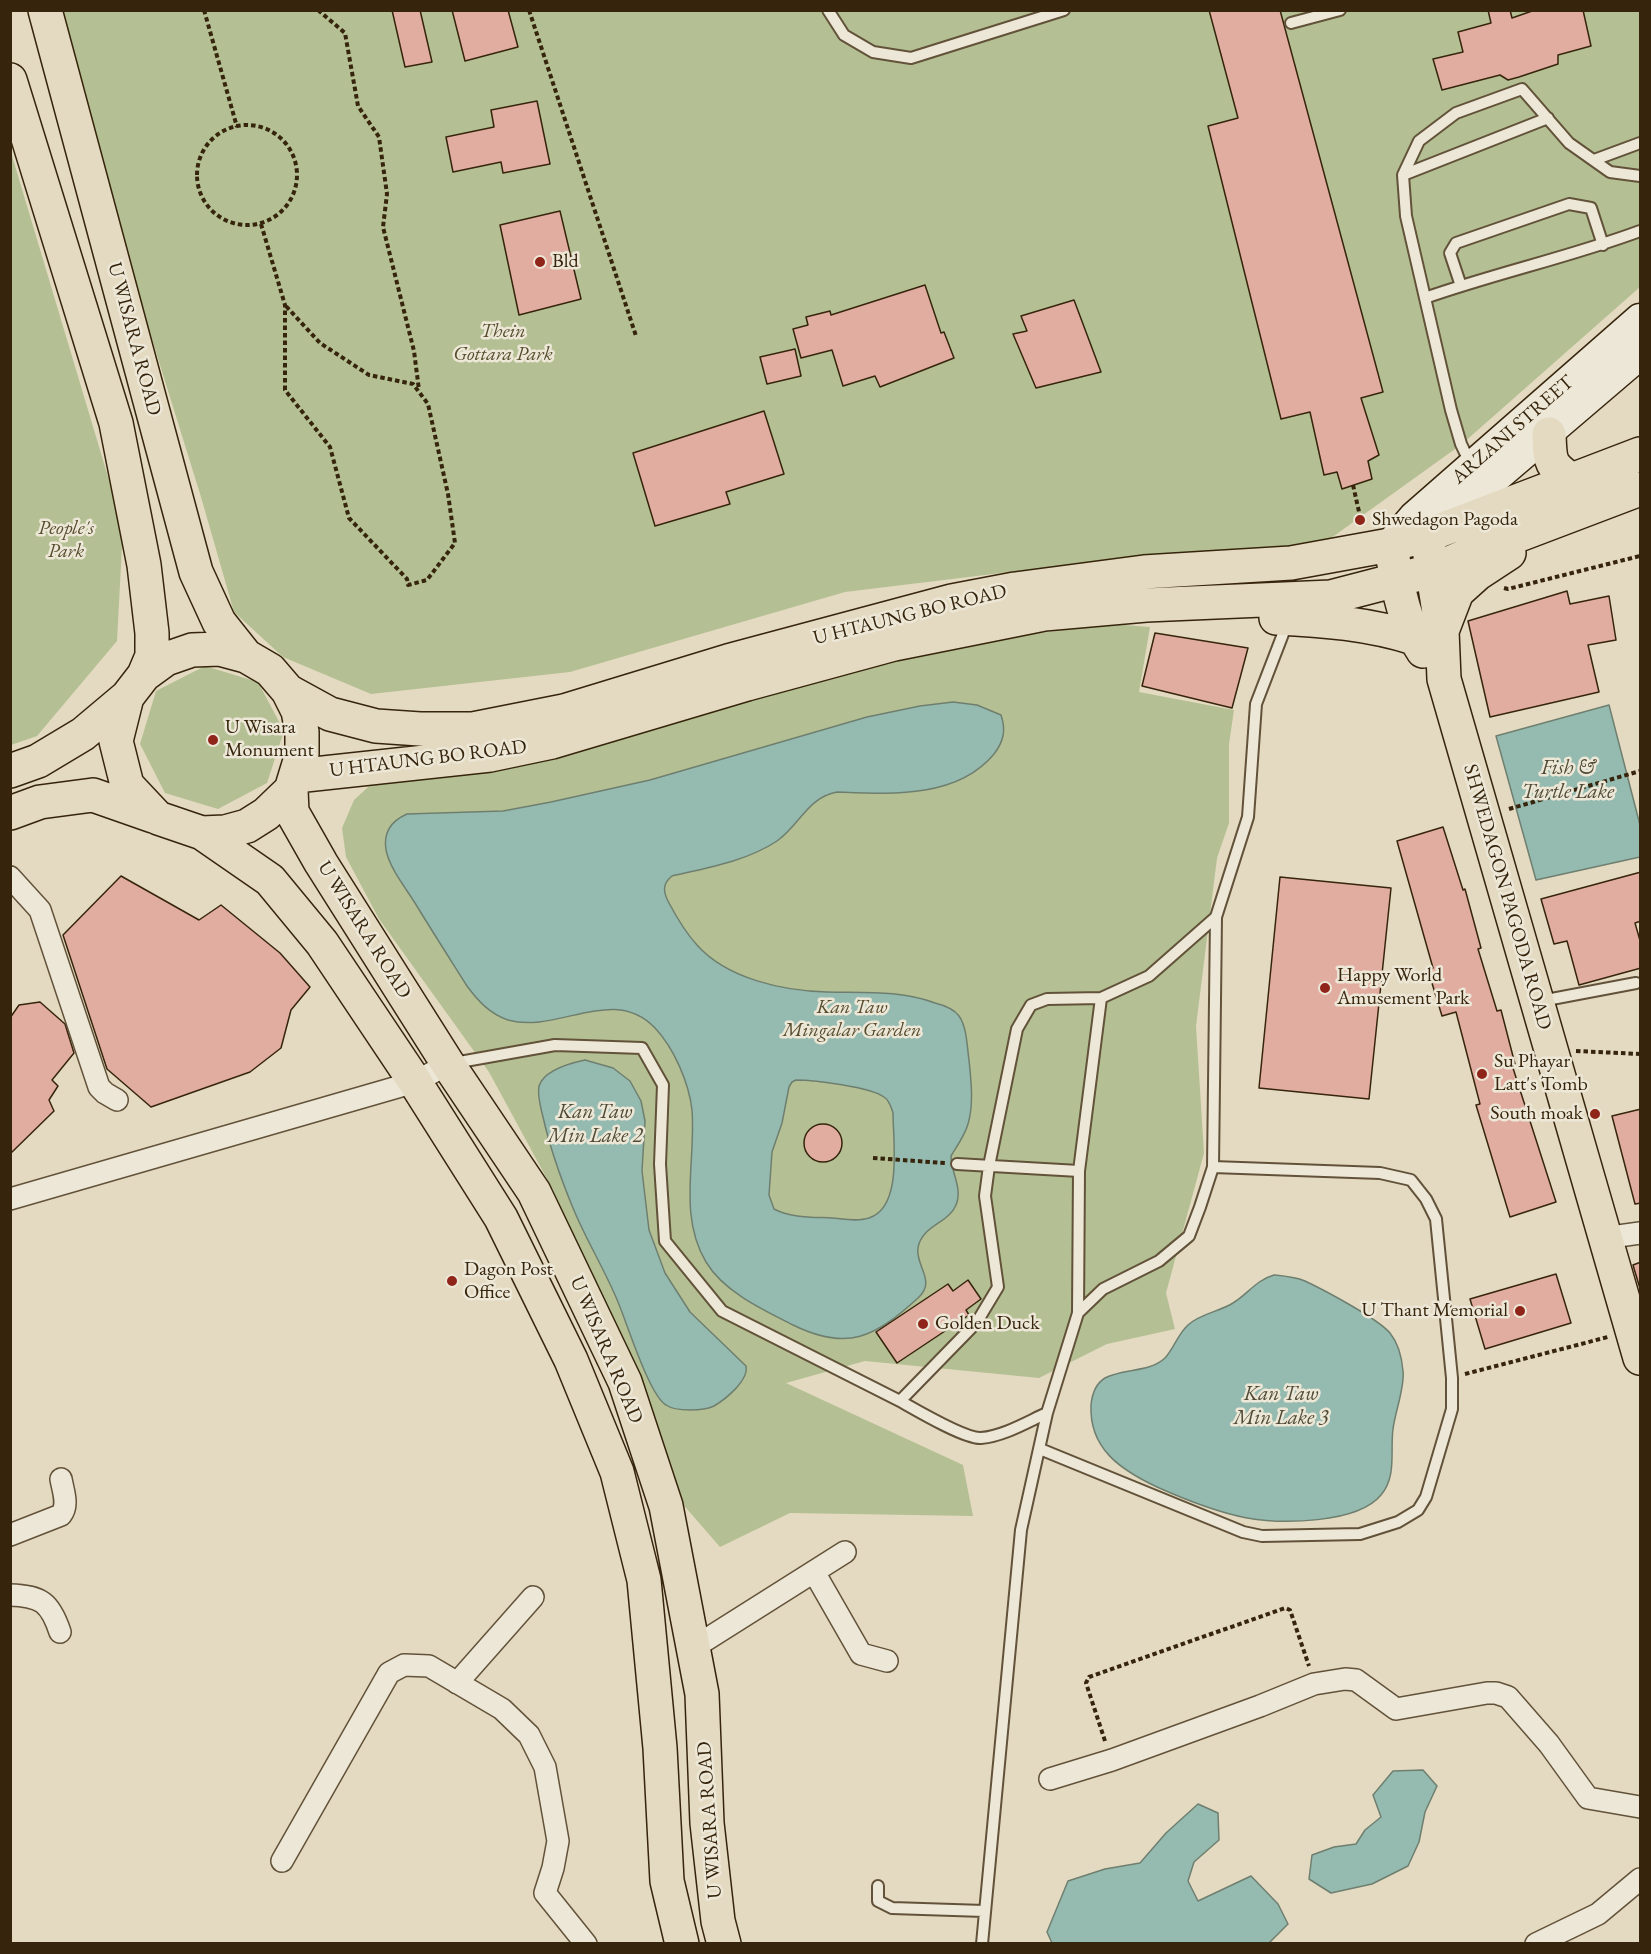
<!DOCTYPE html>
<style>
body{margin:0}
#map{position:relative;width:1651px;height:1954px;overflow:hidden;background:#e4dac1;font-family:"EB Garamond",serif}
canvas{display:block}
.frame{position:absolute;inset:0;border:12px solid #36250c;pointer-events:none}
</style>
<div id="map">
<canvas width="1651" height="1954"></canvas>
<div class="frame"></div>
</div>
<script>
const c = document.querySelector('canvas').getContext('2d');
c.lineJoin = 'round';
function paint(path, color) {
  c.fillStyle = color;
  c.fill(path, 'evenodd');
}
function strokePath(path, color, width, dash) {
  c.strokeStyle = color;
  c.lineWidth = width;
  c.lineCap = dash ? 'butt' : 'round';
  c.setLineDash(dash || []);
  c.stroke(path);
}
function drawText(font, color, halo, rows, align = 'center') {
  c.font = font + ' "EB Garamond",serif';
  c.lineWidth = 5;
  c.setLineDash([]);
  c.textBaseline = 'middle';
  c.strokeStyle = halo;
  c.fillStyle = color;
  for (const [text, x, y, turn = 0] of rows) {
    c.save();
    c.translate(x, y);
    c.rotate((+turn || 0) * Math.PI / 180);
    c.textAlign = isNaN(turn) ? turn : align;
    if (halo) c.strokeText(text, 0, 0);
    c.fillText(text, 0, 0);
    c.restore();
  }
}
paint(new Path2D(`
 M50,11H1640V287L1462,444L1313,551L1092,562L845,592L570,672L371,694L283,657L234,612L201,497Z
 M10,149L123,527L117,641L37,736L11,745Z
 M1113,624L1150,627L1139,692L1234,710L1229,744V823L1217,858L1196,1026L1204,1153L1166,1293L1175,1329L1107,1344L1039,1378L865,1361L786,1383L963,1465L973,1516L790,1513L720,1547L667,1486L625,1351L553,1190L489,1072L379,919L346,857L342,828L354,800L379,777L910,649Z
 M205,666L258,682L284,731L267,783L218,809L165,793L140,744L156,691Z`), '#b4c093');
const water = new Path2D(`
 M953,702L977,705L1001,715C1006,730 1004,741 994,754C957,799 889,794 837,792C808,797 799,826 777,841C747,861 707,868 672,876C662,884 663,892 669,903C677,918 686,933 697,945C727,979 784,991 827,992C863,993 901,990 935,1003C943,1005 954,1009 959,1016C967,1027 967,1047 969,1060C971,1080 974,1104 968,1124C965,1135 957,1146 951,1156C951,1173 963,1188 956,1205C949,1223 921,1226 918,1248C915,1266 937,1281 918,1298C875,1337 848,1352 793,1325C763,1310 724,1292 706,1262C678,1215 696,1161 692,1110C689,1083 674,1048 655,1028C613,984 558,1034 508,1020C490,1014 478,1001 467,986C450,959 432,931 415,903C405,887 390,869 386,850C383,832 391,821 407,814L503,811L551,802L650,780L867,717L920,706ZM796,1080C815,1080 870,1087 884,1097C890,1101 891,1107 893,1113C893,1142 903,1207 869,1218C857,1222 844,1219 832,1218C813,1217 791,1218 774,1209L769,1195L772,1152L782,1123L789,1087L792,1082Z
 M1609,705L1640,825V857L1536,880L1496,736Z
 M585,1060L613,1068L630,1081L641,1101L645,1121L642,1171L649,1230L665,1273L690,1312L746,1366C749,1380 726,1399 714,1406C704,1411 676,1412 666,1405C649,1395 627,1323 618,1302C605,1270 586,1240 573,1208C561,1179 550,1148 543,1117C541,1108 537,1096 539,1086C544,1070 571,1063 585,1060Z
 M1274,1275C1284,1276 1295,1277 1305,1281C1324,1290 1377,1318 1390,1333C1398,1343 1402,1359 1403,1371C1405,1387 1395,1412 1393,1429C1390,1451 1397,1476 1381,1495C1357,1524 1281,1524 1247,1518C1216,1512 1186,1500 1157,1487C1121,1470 1089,1449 1091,1405C1092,1395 1095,1384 1105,1378C1123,1368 1149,1373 1165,1358C1174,1348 1178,1334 1188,1325C1201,1313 1219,1312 1233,1303C1248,1294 1256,1280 1274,1275Z
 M1423,1770L1437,1786L1425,1812L1419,1842L1408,1866L1372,1884L1331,1893L1309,1879L1312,1855L1334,1847L1356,1844L1365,1830L1381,1817L1373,1795L1393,1771Z
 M1198,1804L1218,1813L1219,1840L1194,1862L1188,1881L1198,1901L1251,1876L1278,1904L1288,1924L1269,1943H1052L1047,1932L1068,1881L1105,1869L1140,1863L1166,1833Z`);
paint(water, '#95bbb1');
strokePath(water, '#6f7f6f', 1.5);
const building = new Path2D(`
 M392,10H420L432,62L405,67Z
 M452,10H508L518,47L465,61Z
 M1209,10H1280L1383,392L1361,398L1379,455L1368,461L1372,479L1342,489L1337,472L1324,475L1310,412L1281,419L1208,126L1238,118Z
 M1488,10H1510L1512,18L1535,10H1583L1591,46L1558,55V64L1519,77L1508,80L1500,75L1442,90L1433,59L1463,52L1458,32L1491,23Z
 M537,101L550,164L503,173L501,162L453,172L446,137L494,127L491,110Z
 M560,211L581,299L519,315L500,225Z
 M925,285L941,333L944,332L954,358L880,387L875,376L843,386L832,350L801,358L793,329L808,325L806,317L830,311L831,315Z
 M1074,300L1101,372L1036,388L1013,334L1027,331L1021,316Z
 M795,349L801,376L767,384L760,357Z
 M764,411L784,474L726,492L730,504L655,526L633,453Z
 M1567,591L1570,604L1609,596L1616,640L1588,645L1599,692L1490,717L1468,621Z
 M1155,633L1248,648L1232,708L1142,686Z
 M1443,827L1463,890L1465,889L1481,948L1478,949L1497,1011L1501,1010L1515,1064L1512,1065L1556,1202L1510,1217L1476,1105L1480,1104L1456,1012L1442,1016L1428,970L1433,968L1397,841Z
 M1641,872V921L1635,923L1641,944V968L1579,985L1567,941L1554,944L1541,899Z
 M121,876L199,920L221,905L280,953L310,987L291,1010L281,1048L250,1072L151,1107L107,1069L63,935Z
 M1280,877L1391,888L1369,1099L1259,1088Z
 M40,1002L65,1024L74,1053L52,1080L58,1086L49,1100L54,1111L10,1154V1018L19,1005Z
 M1641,1109V1203L1635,1204L1612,1116Z
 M804 1143a19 19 0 1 1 38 0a19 19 0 1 1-38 0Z
 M1641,1262V1292L1633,1265Z
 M1556,1274L1571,1323L1485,1349L1470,1299Z
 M968,1280L981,1299L966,1310L969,1315L897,1363L876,1332L948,1284L953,1291Z`);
paint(building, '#e2ada1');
strokePath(building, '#36250c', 1.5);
const lane = new Path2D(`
 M828,10L844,35L873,52L911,58L1064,10
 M1291,23L1340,10
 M1594,160L1640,143
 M1403,175L1548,118
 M1461,286L1450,253L1456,243L1569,204L1591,208L1603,245
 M1425,298C1496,273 1570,257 1640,231
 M1471,465L1461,444L1451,410L1406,216L1403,175L1419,141L1456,113L1522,89L1569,143L1610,172L1640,176
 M1541,1001L1636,983
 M454,1063L555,1045L642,1048L663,1085L660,1164L665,1241L722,1311L900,1401L977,1322L998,1287L985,1196L989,1166L1017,1029L1031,1005L1047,999L1101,998L1149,976L1216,917L1248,817L1256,704L1288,621
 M957,1164L1079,1171
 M1078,1313L1079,1171L1101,998
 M900,1401C916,1410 965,1439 981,1438C1004,1436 1027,1422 1047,1413
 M1040,1449L1243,1532L1262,1536L1360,1534L1398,1522L1418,1510L1426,1497L1452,1409V1378L1436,1219L1426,1199L1411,1180L1380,1173L1213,1167
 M878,1886V1901L892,1908L984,1911
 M982,1944L1021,1530L1047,1413L1078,1313L1103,1289L1159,1261L1189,1236L1200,1207L1213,1167L1216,917`);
const street = new Path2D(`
 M10,877L40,910L99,1087L105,1093L117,1100
 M10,1199L415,1082L448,1064
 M1604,1238L1640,1233
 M10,1535L61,1515C69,1505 63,1491 61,1479
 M814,1572L861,1654L887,1661
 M10,1595C41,1596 50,1602 60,1632
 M693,1648L845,1552
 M457,1683L533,1597
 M1050,1779L1112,1760L1260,1706L1314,1684L1345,1679L1356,1680L1396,1709L1487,1693H1496L1508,1697L1549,1744L1588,1798L1640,1807
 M282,1861L389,1673L404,1665L429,1666L502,1709L529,1735L545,1767L558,1841L553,1868L545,1893L586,1944
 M1536,1944L1598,1914L1640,1879`);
const secondary = new Path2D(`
 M1435,529L1640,354
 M1390,545L1414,517L1640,319`);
const primary = new Path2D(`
 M45,10L196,572L219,622L246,656
 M10,80L116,423L144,565L152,633V656L144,675
 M1549,434C1550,462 1549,465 1573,481
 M1429,549L1442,631L1444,679L1640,1358
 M1393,558C1398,589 1405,625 1423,651
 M1276,618C1324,620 1369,624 1414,638
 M1442,631L1457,592L1477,574L1509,553
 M288,691L298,711L302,732V754L291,790L266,814L247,826L225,832L202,833L158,818L127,785L116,741L127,697L144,675L166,659L192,650L220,649L246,656L270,670L288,691L330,714L376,726L420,729H473L564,711L728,661L952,601L1015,589L1144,572L1291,563L1390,545L1428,535L1640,454
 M10,771L38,761L83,734L127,697
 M296,776L490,755L552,742L747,684L894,644L1044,614L1146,605L1331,597L1431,571L1482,549L1640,489
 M291,790L292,812L321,863L448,1064L534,1192L625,1382L666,1506L702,1694L707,1823L718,1921L724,1944
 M10,813L40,802L93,795L153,816
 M202,833L270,880L322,943L415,1082L501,1218L571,1360L617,1472L644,1580L660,1748L667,1881L682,1944`);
strokePath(lane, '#625239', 14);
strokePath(street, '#625239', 24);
strokePath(secondary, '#36250c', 33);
strokePath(primary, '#36250c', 36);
strokePath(new Path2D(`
 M204,10L237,127
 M318,10L345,33L358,106L379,137L387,194L383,227L414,351L419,390
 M529,10L636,336
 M197 175a50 50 0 1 1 100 0a50 50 0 1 1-100 0Z
 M261,224L285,305V390L330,447L349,518L407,579L408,585L427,580L455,543L448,494L428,404L413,384L369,375L320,343L285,305
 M1353,485L1362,525
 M1504,588L1508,589L1640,556
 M1509,809L1640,771
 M1576,1051L1640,1054
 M873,1158L945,1163
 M1465,1374L1608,1337
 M1105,1741L1086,1683L1089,1677L1285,1608L1290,1610L1309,1666`), '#36250c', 4, [4.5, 3]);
strokePath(lane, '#ede7d7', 10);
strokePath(street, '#ede7d7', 21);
strokePath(secondary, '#ede7d7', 30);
strokePath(primary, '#e4dac1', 33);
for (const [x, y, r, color] of [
 [540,262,6,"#8f2418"],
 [1360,520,6,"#8f2418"],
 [213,740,6,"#8f2418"],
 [1325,988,6,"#8f2418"],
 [1482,1074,6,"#8f2418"],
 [1595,1114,6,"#8f2418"],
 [452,1281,6,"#8f2418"],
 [1520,1311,6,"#8f2418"],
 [923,1324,6,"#8f2418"]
]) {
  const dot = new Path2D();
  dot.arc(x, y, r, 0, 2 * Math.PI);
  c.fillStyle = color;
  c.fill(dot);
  strokePath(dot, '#ede7d7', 2);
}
drawText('20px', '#36250c', '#ede7d7', [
 ["Bld",552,262],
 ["Shwedagon Pagoda",1372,520],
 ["U Wisara",225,728],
 ["Monument",225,751],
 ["Happy World",1337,976],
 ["Amusement Park",1337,999],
 ["Su Phayar",1494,1062],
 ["Latt's Tomb",1494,1085],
 ["South moak",1583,1114,"right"],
 ["Dagon Post",464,1270],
 ["Office",464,1293],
 ["U Thant Memorial",1508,1311,"right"],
 ["Golden Duck",935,1324]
], 'left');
drawText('italic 20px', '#564c2e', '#ede7d7', [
 ["Thein",503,332],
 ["Gottara Park",503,355],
 ["People's",66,529],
 ["Park",66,552],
 ["Kan Taw",852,1008],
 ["Mingalar Garden",852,1031]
]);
drawText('20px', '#36250c', '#ede7d7', [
 ["U WISARA ROAD",134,339,75],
 ["ARZANI STREET",1513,430,-41],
 ["U HTAUNG BO ROAD",910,615,-14],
 ["U HTAUNG BO ROAD",428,759,-7],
 ["SHWEDAGON PAGODA ROAD",1507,897,74],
 ["U WISARA ROAD",364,930,58],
 ["U WISARA ROAD",606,1350,67],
 ["U WISARA ROAD",710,1820,-94]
]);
drawText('italic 21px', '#4e4a35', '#ede7d7', [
 ["Fish &",1568,768],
 ["Turtle Lake",1568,792],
 ["Kan Taw",595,1112],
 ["Min Lake 2",595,1136],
 ["Kan Taw",1281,1394],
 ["Min Lake 3",1281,1418]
]);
</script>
